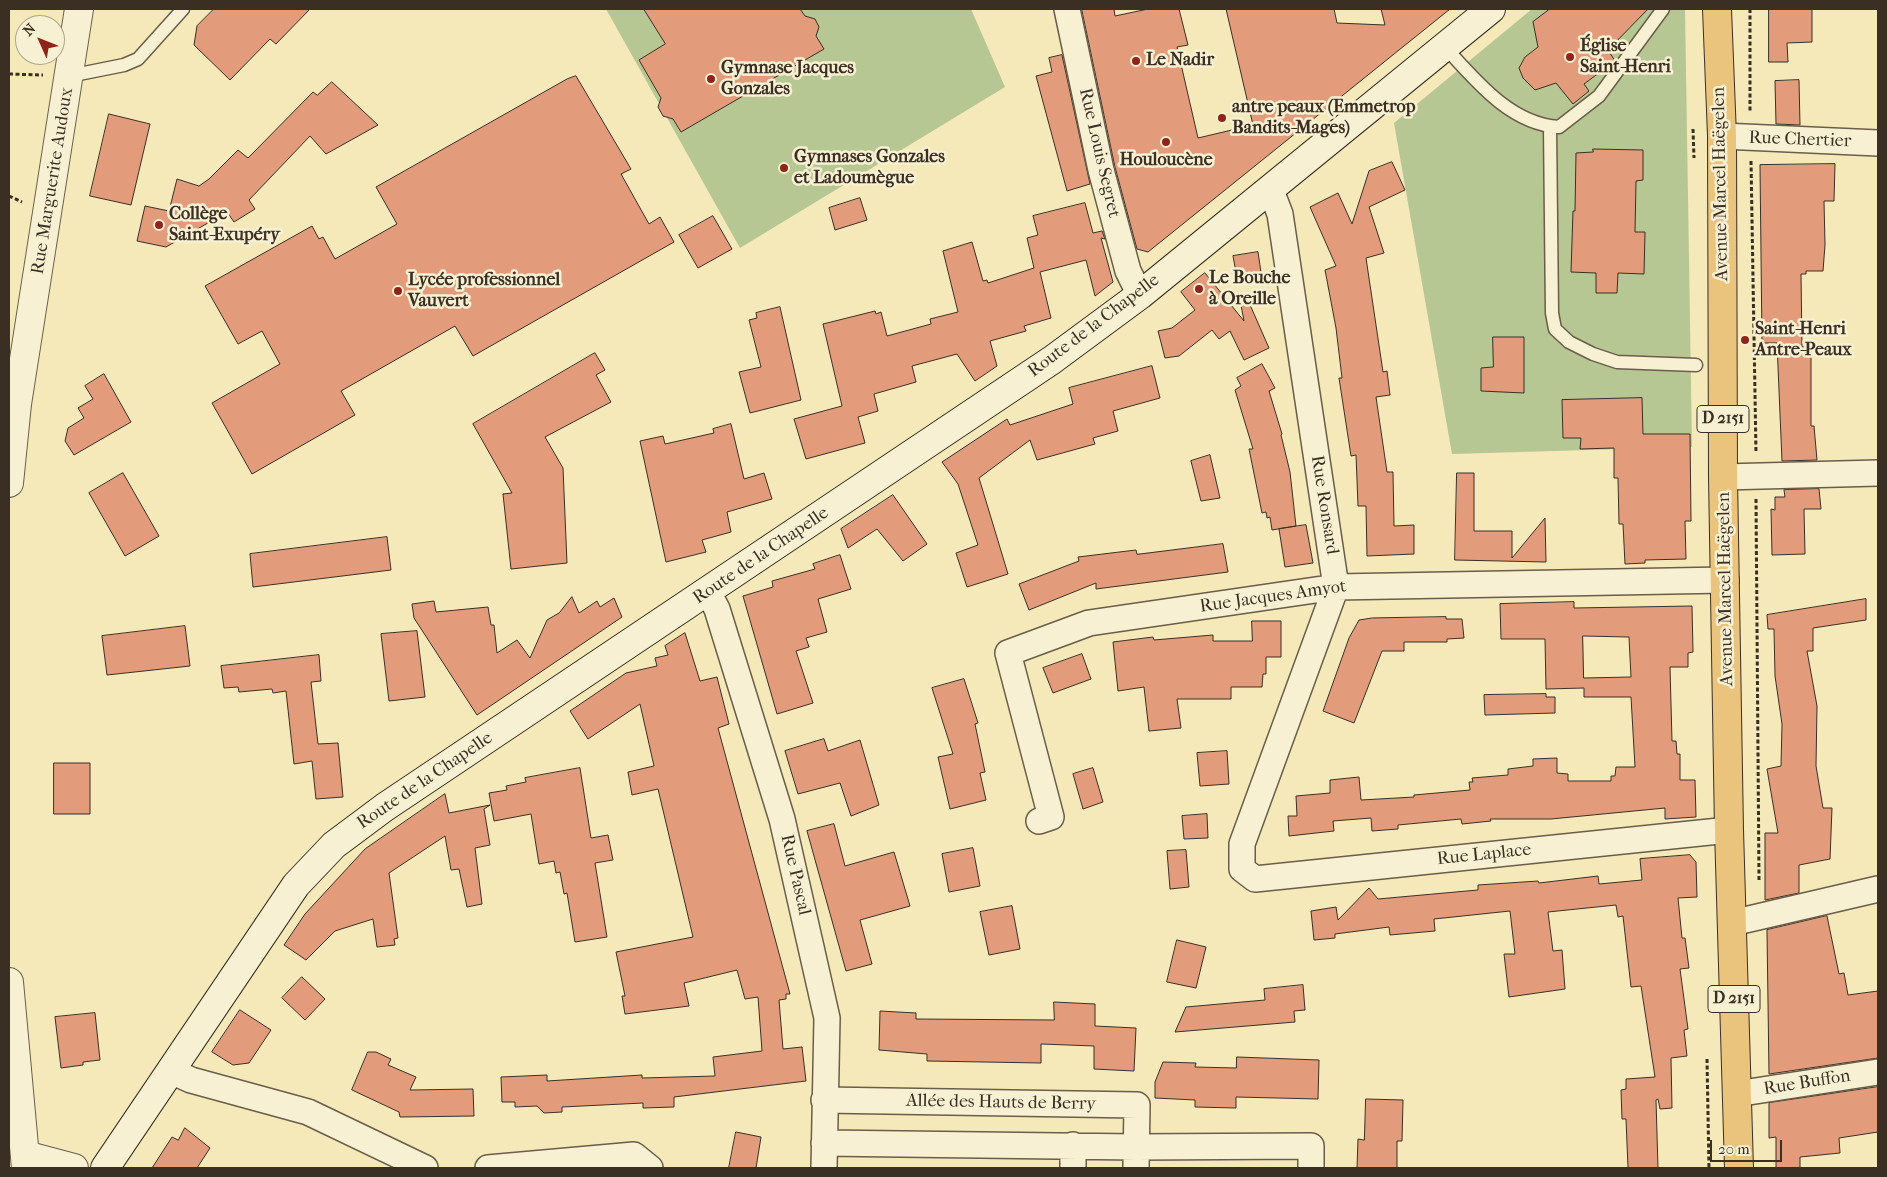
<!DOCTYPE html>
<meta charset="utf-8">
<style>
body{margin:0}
#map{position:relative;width:1887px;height:1177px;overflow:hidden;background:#f5e8b9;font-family:"IM FELL French Canon",serif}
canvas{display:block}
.frame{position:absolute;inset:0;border:10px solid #3b2f24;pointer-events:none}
.north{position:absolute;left:15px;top:15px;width:50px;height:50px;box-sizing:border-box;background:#f8f0d2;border:1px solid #aca38c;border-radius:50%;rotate:314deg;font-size:14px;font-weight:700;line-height:20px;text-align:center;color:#3b2f24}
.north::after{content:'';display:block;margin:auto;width:18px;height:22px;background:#8f2418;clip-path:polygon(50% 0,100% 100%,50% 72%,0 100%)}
.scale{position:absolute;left:1710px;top:1140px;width:72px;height:22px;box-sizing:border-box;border:2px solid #3b2f24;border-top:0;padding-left:6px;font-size:15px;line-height:18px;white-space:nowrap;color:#3b2f24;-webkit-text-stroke:4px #f8f0d2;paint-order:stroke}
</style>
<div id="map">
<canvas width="1887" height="1177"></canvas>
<div class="frame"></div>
<div class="north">N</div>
<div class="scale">20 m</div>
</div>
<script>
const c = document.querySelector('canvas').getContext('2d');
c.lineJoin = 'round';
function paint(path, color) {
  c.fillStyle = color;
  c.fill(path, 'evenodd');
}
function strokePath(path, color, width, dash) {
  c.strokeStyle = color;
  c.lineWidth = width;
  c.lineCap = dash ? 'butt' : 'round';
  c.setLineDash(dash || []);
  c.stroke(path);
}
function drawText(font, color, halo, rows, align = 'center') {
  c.font = font + ' "IM FELL French Canon",serif';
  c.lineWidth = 5;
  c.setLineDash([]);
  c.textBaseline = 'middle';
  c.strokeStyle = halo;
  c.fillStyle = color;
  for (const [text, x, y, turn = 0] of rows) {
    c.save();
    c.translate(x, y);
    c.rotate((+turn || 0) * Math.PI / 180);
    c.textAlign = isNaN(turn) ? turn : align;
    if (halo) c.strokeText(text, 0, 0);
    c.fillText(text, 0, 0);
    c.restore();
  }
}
paint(new Path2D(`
 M606,9H971L1005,87L740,248Z
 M1532,9H1685L1692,447L1452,454L1394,123Z`), '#b6c794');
const building = new Path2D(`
 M214,9H310L276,44L270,39L230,80L194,45L197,26Z
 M644,9H800L805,16L815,19L819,27L816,36L824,49L681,132L673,119L663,116L658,107L661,98L639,60L665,44Z
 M1082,9H1114L1115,16L1148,9H1179L1188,45L1177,47L1198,138L1253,125L1226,9H1334L1337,23L1385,25L1381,9H1450L1148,252L1137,249L1115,167Z
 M1550,9H1648L1608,50L1615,61L1584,84L1589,91L1573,104L1556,83L1535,90L1523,78L1519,68L1525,57L1538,47L1533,22Z
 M1769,9H1812V42L1787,43L1788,62H1769Z
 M1062,55L1090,184L1067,191L1036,76L1052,72L1049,58Z
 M576,76L631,169L621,174L649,224L660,217L674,242L473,356L455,326L341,391L355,415L252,474L212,403L280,364L262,331L238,344L205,286L312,226L319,239L323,237L335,259L397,224L376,187L567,79Z
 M1799,80L1800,125L1776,124L1775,81Z
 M332,82L378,125L326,154L310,136L249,200L255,209L234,222L227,212L166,247L137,241L145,206L169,211L177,179L199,186L209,179L238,150L248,158L313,92L317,95Z
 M109,114L150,124L131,205L90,196Z
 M1593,149L1643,150V180L1636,181L1635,232H1645L1644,274L1618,273L1617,293H1596V273L1571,272L1573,211H1575L1576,153L1593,152Z
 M1392,162L1405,190L1369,207L1384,253L1366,258L1383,372L1387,371L1390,395L1376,397L1387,472H1393L1394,526L1414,525V554L1367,556L1366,506H1358L1356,455L1351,456L1339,378H1342L1336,328L1325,270L1336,266L1310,207L1338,193L1352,224L1369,171Z
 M1835,164L1834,201H1824L1825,245L1823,271H1806V274H1801L1802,347H1811V426H1814L1817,460L1782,461L1777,343H1762L1760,165Z
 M860,198L867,220L835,230L829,208Z
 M1085,203L1093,233L1102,231L1105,239L1101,238L1113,282L1095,296L1086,260L1040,272L1051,318L1024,326L1026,331L990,341L997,366L975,381L957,354L912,366L916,382L874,394L878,411L858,417L865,443L806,459L794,419L842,406L823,324L875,311L876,314L881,312L887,336L931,324L930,319L958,312L943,251L972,242L983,281L987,280L988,283L1034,268L1027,238L1038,235L1033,216Z
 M713,216L732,249L698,268L679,235Z
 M1258,252L1262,279L1238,283L1233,256Z
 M1205,273L1244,321L1240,300L1247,298L1269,348L1244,360L1230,331L1219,339L1212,330L1179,356L1165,358L1158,331L1172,328L1195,310L1181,292Z
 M780,307L801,400L750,413L739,372L761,367L749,320L757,318L756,313Z
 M1493,337H1524V393L1481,391V368L1493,367Z
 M595,353L605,370L596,375L611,402L545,437L563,468L567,563L511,569L503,494L512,493L473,424Z
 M1262,364L1275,388L1269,391L1282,434L1281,435L1290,472L1296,526L1272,530L1270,517L1267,518L1266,512L1262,513L1249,449H1253L1235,390L1241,386L1237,378Z
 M1152,366L1160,398L1113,411L1118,431L1093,438L1095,444L1037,460L1030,440L979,478L1008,574L967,587L956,553L978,545L958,484L942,462L1007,419L1010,425L1073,404L1069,388Z
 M104,374L131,422L74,455L65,441L68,428L84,418L78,408L93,399L85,386Z
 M1642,398L1643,434H1690L1691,521H1685L1686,559L1645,560V563L1625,564L1623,524H1619L1618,478H1614V448L1580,449L1581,438H1563L1562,400Z
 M731,424L744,479L764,473L772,499L727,512L731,532L702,540L706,552L666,562L640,441L663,436L665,444L714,433L713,429Z
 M1210,455L1220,498L1201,501L1191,461Z
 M123,473L159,536L125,556L89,493Z
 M1457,473H1474V531H1512V558L1545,518L1546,562L1455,560Z
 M1819,489L1821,509H1804L1805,554L1772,555L1771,509L1775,510V497H1785L1784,490Z
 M893,495L927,544L903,561L877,529L848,548L841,529Z
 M1306,525L1313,563L1285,567L1279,529Z
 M387,537L391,570L253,587L250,554Z
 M1223,544L1228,572L1096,589V583L1029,610L1019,584L1079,561L1078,557L1136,550L1137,554Z
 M840,555L851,589L818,599L827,632L806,638L809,647L796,651L813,703L777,714L743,596L773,587L772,581L815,569L813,564Z
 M572,597L579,613L597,601L600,607L614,598L622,617L477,715L414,618L412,604L434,601L436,612L488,607L491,625H494L497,653L517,640L530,658L547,620L559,613Z
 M1866,599V620L1813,628V651H1807L1817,706L1816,766L1823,808H1832L1830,859L1799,865V893L1765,900V833H1778L1767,769L1781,766L1782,724L1775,676L1774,629H1768L1767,615Z
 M1574,602V608L1692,606L1693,652L1688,653V667H1670L1672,741H1676L1677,754H1680V780H1695L1696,817L1665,819V808L1551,819H1490L1491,821L1462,824L1461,819L1398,825V829L1372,831L1371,818L1333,821L1334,831L1289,836L1288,816H1297L1296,796L1330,793V780L1359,777L1361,800L1414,797V795L1470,790L1469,782H1473L1472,778L1508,775V769L1533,766V759L1557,758V773L1568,774V781H1611V776H1615L1616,767H1635L1631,697H1584V688L1546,689L1545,639H1501L1500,604ZM1583,636L1629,637L1631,677L1584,678Z
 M1446,617V619H1462L1464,638L1447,639V642H1404V651H1382L1354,723L1323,711L1349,638L1359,620L1372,618Z
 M1252,621H1281V657H1266V674H1263L1262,687H1231V699H1177L1181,728L1149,731L1144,687L1118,691L1113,642L1153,637L1154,640L1213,635V641H1252Z
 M185,626L190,666L107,675L102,636Z
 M417,631L425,697L389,701L381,634Z
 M685,633L700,681L717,677L729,724L718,728L790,994H786V999L779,1000L783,1049L802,1047L806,1081L674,1097V1107L643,1108V1103L562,1107V1112L544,1113L537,1106L515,1107V1102H502L501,1077L547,1075V1081L642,1075V1078L715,1076L713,1057L762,1051L758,997L745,999L737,970L684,983L689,1006L625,1014L622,996H625L616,952L693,937L658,789L632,795L628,772L654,766L640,704L588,739L570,711L626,673L657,666L655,658L668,655L665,646Z
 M1082,654L1091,679L1053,693L1043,668Z
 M319,655L321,681L311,682L318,744L338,743L343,797L316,799L312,761L294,764L286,691L273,693L272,689L239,692L238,687L224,688L221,666Z
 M964,679L978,723L975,724L985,772L980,773L986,800L950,809L938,757L953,754L932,688Z
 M1546,694V697H1555V713L1485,715L1484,695Z
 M824,739L828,751L860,740L879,805L851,816L840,783L798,794L785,751Z
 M1227,751L1229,784L1200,786L1197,753Z
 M54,763H90V814H54Z
 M580,768L591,838L608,835L613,860L595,863L607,937L575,942L567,893L564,894L560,872L556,873L554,861L539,864L531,814L494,821L489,793L507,790L506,786L526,782L525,778Z
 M1093,768L1103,802L1083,809L1073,774Z
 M445,794L449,813L490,805L484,809L490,845L475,848L482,904L467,907L459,869L451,870L445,836L389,873L398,938L394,939L395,945L377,947L373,919L335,931L306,960L284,945L305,914L365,849Z
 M1207,814L1208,838L1184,839L1182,816Z
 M834,824L845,866L894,852L910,906L860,920L872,964L846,971L807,831Z
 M973,848L980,886L949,892L942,854Z
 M1186,850L1189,887L1170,889L1167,851Z
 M1690,855L1696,862L1697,897L1678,898L1682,938H1685L1689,968L1680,969L1688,1029L1684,1030L1687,1056L1671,1058L1672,1108L1660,1109L1658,1099L1656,1100L1658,1168H1628L1626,1119H1622L1621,1090L1626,1089V1079L1655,1077L1641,986L1631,987L1623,916L1618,917L1616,905L1548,912L1553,951L1562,950L1565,989L1509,997L1504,954H1515L1510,911L1434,919L1435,931L1390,935L1389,927L1335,934V938L1314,940L1311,911L1336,907L1338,920L1369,888L1378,899L1478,890V885L1538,881L1539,883L1598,876L1599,884L1642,880L1640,859Z
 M1012,906L1020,949L989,955L980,912Z
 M1827,916L1839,974L1844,973L1848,995L1878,991V1058L1769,1074L1767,930Z
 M1177,940L1206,947L1196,988L1167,982Z
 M302,977L325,999L305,1020L282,998Z
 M1303,985L1305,1010L1294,1011L1295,1022L1175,1032L1186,1007L1265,1000L1264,989Z
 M1054,1002L1095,1004V1026L1136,1028L1134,1071L1094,1069V1046L1041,1044V1063L927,1061V1054L879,1050L880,1011L916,1013V1019L1054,1020Z
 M240,1010L271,1030L249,1063L233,1065L212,1052Z
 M95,1013L100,1060L83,1062V1065L61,1068L55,1017Z
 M368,1052H376L391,1059L388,1065L416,1077L410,1090L473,1089L474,1116L400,1117L399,1112L352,1090Z
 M1237,1057L1319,1060L1318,1099L1236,1097V1108L1195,1107V1100L1155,1098V1082L1163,1062L1196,1063L1195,1067L1236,1068Z
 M1878,1087V1132L1839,1138L1840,1153L1800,1157V1168H1776V1137L1769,1138V1103Z
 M1366,1099L1403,1100L1402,1141H1397V1168H1357L1358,1139L1364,1140Z
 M185,1128L210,1148L197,1168H152L172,1137L178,1140Z
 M736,1132L761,1137L756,1168H729Z`);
paint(building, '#e29c7b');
strokePath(building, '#3b2f24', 1);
const service = new Path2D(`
 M1444,46C1475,80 1510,124 1559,127L1599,96L1663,9
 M69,76L124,65L138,59L183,9
 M1550,127L1552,313L1555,329L1569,342L1593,354L1617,362L1696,365`);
const minor = new Path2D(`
 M1067,9L1101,170L1128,271L1140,295
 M1722,136L1878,143
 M1270,188L1280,214L1336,587L1242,844V869L1255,879L1729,830
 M1723,477L1878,473
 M708,592L717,609L782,819L827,1018L824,1168
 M1039,821L1051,817L1008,653L1089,623L1336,587L1726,580
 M1732,923L1878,889
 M171,1071L191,1080L308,1112L425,1168
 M1736,1094L1878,1072
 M824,1100L1137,1105L1136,1168
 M824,1143L1136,1147L1311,1146V1168
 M488,1168L634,1155L650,1168
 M1073,1168V1145`);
const tertiary = new Path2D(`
 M9,483L17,404L79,9
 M9,982L26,1168
 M25,1155L74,1168`);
const secondary = new Path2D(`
 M105,1168L296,885L334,845L385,807L1052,360L1140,295L1491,9`);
const primary = new Path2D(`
 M1717,9L1722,136L1723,477L1729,830L1739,1168`);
strokePath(service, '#6a5d49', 15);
strokePath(minor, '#6a5d49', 28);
strokePath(tertiary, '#6a5d49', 30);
strokePath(secondary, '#3b2f24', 30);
strokePath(primary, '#3b2f24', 30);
strokePath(new Path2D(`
 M1750,9V113
 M9,74L43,75
 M1693,129L1694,158
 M1751,161L1756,453
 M9,196L22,202
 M1756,499L1759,880
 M1707,1059L1709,1168`), '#3b2f24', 3, [4, 2.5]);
strokePath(service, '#f8f0d2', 12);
strokePath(minor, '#f8f0d2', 25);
strokePath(tertiary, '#f8f0d2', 28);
strokePath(secondary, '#f8f0d2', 28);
strokePath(primary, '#eac47c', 28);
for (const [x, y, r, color] of [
 [1570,57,5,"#8f2418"],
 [1136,61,5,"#8f2418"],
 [711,79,5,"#8f2418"],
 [1222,118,5,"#8f2418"],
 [1166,142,5,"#8f2418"],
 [784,168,5,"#8f2418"],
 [159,225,5,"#8f2418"],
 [1199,289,5,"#8f2418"],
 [398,291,5,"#8f2418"],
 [1745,340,5,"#8f2418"]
]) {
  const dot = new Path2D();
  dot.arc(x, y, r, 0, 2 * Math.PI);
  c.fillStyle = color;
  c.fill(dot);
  strokePath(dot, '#f8f0d2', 2);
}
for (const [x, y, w] of [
 [1723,419,52],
 [1734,999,52]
]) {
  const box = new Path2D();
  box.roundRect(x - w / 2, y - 13.5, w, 27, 4);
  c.fillStyle = '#f8f0d2';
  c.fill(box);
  strokePath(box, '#3b2f24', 1);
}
drawText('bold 16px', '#3b2f24', null, [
 ["D 2151",1723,419],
 ["D 2151",1734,999]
]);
drawText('bold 18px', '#3b2f24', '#f8f0d2', [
 ["Église",1580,47],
 ["Saint-Henri",1580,68],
 ["Le Nadir",1146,61],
 ["Gymnase Jacques",721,69],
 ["Gonzales",721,90],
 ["antre peaux (Emmetrop",1232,108],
 ["Bandits-Mages)",1232,129],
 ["Gymnases Gonzales",794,158],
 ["et Ladoumègue",794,179],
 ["Houloucène",1166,161,"center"],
 ["Collège",169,215],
 ["Saint-Exupéry",169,236],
 ["Le Bouche",1209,279],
 ["à Oreille",1209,300],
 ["Lycée professionnel",408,281],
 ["Vauvert",408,302],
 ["Saint-Henri",1755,330],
 ["Antre-Peaux",1755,351]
], 'left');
drawText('18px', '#3b2f24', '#f8f0d2', [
 ["Rue Chertier",1800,140,2],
 ["Rue Louis Segret",1099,153,77],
 ["Rue Marguerite Audoux",53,181,-81],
 ["Avenue Marcel Haëgelen",1721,184,-91],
 ["Route de la Chapelle",1094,326,-37],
 ["Rue Ronsard",1324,505,81],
 ["Route de la Chapelle",761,556,-34],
 ["Avenue Marcel Haëgelen",1726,589,-91],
 ["Rue Jacques Amyot",1273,597,-8],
 ["Route de la Chapelle",425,781,-34],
 ["Rue Laplace",1484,855,-6],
 ["Rue Pascal",795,875,77],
 ["Rue Buffon",1807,1083,-9],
 ["Allée des Hauts de Berry",1001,1103,1]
]);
</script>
